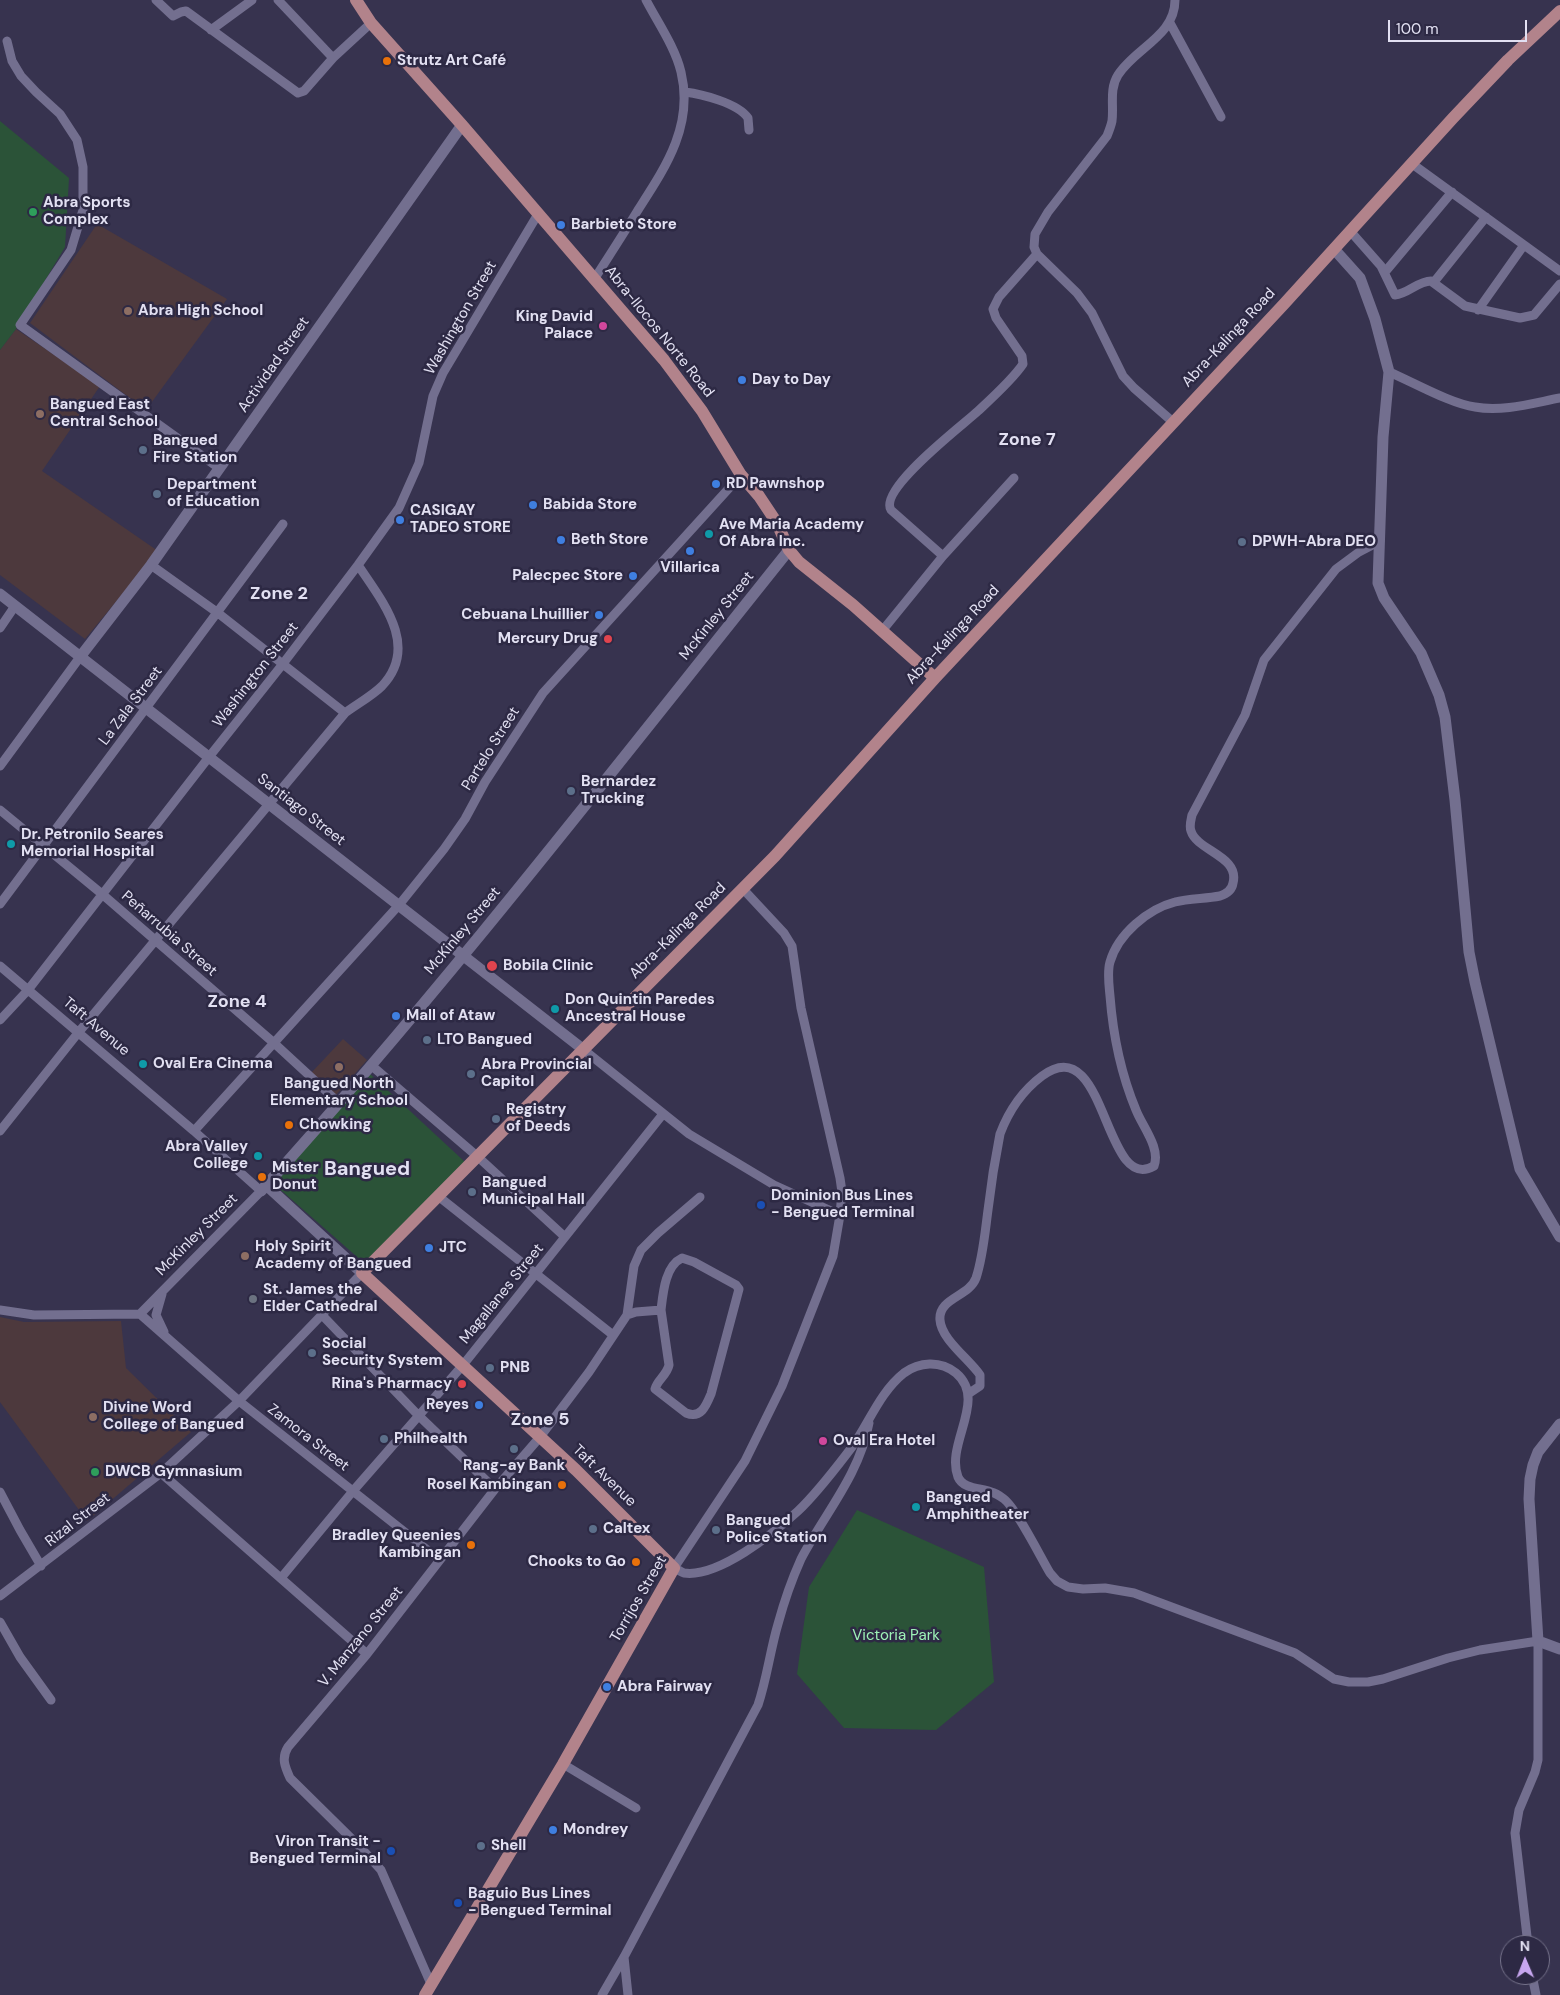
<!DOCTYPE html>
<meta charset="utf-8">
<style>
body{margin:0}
#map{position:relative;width:1560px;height:1995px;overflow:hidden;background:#37334f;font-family:"DM Sans",sans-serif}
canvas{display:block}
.north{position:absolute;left:1500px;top:1935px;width:50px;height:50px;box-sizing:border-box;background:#2d2944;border:1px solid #75728a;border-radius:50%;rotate:359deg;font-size:14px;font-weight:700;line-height:20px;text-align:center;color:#e2e0f2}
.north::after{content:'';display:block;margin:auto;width:18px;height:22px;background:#c7a6ef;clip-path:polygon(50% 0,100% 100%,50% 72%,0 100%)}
.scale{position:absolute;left:1388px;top:20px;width:139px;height:22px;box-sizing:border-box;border:2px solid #e2e0f2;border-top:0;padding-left:6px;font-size:15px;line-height:18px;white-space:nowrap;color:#e2e0f2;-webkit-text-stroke:4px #2d2944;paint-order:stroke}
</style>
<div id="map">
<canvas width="1560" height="1995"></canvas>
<div class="north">N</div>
<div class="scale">100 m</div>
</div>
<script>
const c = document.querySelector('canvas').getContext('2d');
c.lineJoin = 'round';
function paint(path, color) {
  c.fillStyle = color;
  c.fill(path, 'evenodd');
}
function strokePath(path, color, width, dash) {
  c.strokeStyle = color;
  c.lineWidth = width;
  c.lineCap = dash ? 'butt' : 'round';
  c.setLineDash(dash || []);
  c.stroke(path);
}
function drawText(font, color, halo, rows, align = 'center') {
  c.font = font + ' "DM Sans",sans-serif';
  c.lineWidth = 5;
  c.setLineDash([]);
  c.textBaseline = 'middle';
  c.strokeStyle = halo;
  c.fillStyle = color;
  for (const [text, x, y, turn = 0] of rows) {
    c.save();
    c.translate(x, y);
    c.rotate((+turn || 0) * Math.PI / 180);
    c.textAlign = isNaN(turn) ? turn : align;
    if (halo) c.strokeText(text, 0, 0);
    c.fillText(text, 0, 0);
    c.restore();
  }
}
paint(new Path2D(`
 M97,224L227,299L146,410L30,323Z
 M16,329L100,386L42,471L158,551L85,639L0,575V350Z
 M343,1039L367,1060L336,1095L311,1073Z
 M0,1317L24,1322L121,1321L126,1368L191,1432L87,1521L0,1402Z`), '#4d393d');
paint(new Path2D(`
 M0,121L69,178L65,247L16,329L0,350Z
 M368,1072L465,1162L364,1263L274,1184Z
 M857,1510L984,1567L994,1682L936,1730L844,1728L797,1674L809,1587Z`), '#2b5338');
strokePath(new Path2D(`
 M156,0L173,16L181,12L186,11L298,93L304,91L333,58L371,23
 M278,0L333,58
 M1170,23L1221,117
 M211,30L252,0
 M7,41L12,61L21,76L36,92L60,114L77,140L83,167V210L71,250L20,325L219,468
 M685,92C701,94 738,103 748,118L749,130
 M1411,163L1560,271
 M1351,232L1381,266L1395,295C1408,294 1418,281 1431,281L1465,306L1520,318L1534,315L1560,284
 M1385,272L1452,192
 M595,278C609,256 624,233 638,210C665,168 694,126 681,72C675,47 658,23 646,0
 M1434,282L1486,217
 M1478,310L1524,245
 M1389,372C1413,382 1451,404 1475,407C1503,412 1533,403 1560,398
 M1173,422L1134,388L1123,376L1092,313L1077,293L1037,254L1034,247L1035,234L1048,212L1107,136C1109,131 1111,126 1112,121C1114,106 1109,89 1118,75C1135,48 1175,36 1175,0
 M943,556L891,510C878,489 963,425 978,411C992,398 1013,379 1023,364L1022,356L996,318L993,309L999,297L1037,254
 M151,565L218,613L345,713
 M0,628L15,606
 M882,631L943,556L1014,478
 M0,766L80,657
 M0,810L102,894L274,1043L338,1102
 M743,889L784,933L792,946L801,1008L840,1178L842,1192L840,1215L833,1256L782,1386L745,1461L674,1568C677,1569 681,1572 684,1573C718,1578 774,1533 798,1511C818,1492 835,1469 852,1447C869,1423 880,1392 904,1373C919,1362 940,1360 956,1373C988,1400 945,1444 958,1477C963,1489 981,1488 991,1492C996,1493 1000,1496 1004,1499C1016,1508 1041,1558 1050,1573L1057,1581L1068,1587L1083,1589L1105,1588L1134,1593L1295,1653L1334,1679L1349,1682H1368L1383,1679L1448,1658L1480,1650L1538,1641V1760L1535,1772L1519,1810L1515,1833L1528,1945
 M0,904L283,524
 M0,966L194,1131L261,1191L140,1314
 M0,1020L28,990L209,757L282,665L358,565L399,508L419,463L433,396L443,373L538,214
 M584,1050L689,1134L774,1185L840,1215
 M372,1066L478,1157L565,1237
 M0,1131L78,1033L345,713C357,704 372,696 382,686C420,646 382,601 358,565
 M194,1131L399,905L444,849L465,819L485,782L543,693L741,475
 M438,1196L613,1335
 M162,1294L156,1315L164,1332
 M0,1310L34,1315L140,1314
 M140,1314L239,1401L440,1560
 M322,1315L418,1415L495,1489
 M627,1315L636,1312L661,1310C663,1293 665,1266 682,1258L694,1262L736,1285L739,1289L711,1394C706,1406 701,1419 686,1413L655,1389C657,1380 667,1375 669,1365L661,1310
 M968,1394L980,1386V1375C969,1359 941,1339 940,1320C938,1298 969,1297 976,1278C983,1257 985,1232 988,1210C991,1184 995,1159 1000,1134C1009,1110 1022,1091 1042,1076C1107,1028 1103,1195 1154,1166C1161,1148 1142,1126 1136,1110C1121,1074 1113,1035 1110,996C1109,985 1107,972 1110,962C1118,934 1148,909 1175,902C1189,898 1205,899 1220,896C1226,894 1232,890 1233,883C1240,856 1197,851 1191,831C1189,826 1191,820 1192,815L1245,715L1264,660L1336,569L1359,552L1380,541
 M161,1473L367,1654
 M0,1492L20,1530L41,1566
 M281,1578L353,1491L463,1365L663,1114
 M0,1596L161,1473L239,1401L362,1273
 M0,1622L20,1657L51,1700
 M563,1764L636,1808
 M624,1957L628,1995
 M1532,1975L1536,1995
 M431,1984L381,1870L361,1848L290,1778C285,1767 281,1758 288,1747L367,1654L495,1489L540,1437L589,1372L627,1315L634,1266L641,1250L658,1233L700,1197
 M602,1995L624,1957L758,1705C767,1678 770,1651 778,1624C784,1602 792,1579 801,1559C825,1513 859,1476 869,1423`), '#736f8f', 9);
strokePath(new Path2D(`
 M1334,249L1360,278L1375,319L1389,372L1383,437L1378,583L1384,598L1421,653L1439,695L1445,717L1455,800L1469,952L1475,982L1520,1169L1560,1237
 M0,594L584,1050
 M80,657L151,565L462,125
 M266,1185L362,1273
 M261,1191C446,986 616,766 789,550
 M1560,1424L1538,1452L1533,1465L1530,1479L1529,1499L1538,1641L1560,1649`), '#736f8f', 11);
strokePath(new Path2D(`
 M356,0L371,23L462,125L664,360L702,411L741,475L759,496L777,523L789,550L799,562L853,605L935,678
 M425,1995L563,1764L674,1568L576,1470L362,1273L775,856L935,678L1284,304L1453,118L1508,60L1560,11`), '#b2838b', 12);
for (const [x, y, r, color] of [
 [387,61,5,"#e8710a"],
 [33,212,5,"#2e9e5b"],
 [561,225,5,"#3f7fe0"],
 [128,311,5,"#8d6e63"],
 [603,326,5,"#d1479c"],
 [742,380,5,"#3f7fe0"],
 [40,414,5,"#8d6e63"],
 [143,450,5,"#5c6f8a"],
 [716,484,5,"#3f7fe0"],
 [157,494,5,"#5c6f8a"],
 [533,505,5,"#3f7fe0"],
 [400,520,5,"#3f7fe0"],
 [709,534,5,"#0f9aa8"],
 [561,540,5,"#3f7fe0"],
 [1242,542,5,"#5c6f8a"],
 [690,551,5,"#3f7fe0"],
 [633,576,5,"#3f7fe0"],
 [599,615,5,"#3f7fe0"],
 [608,639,5,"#e0444e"],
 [571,791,5,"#5c6f8a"],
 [11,844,5,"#0f9aa8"],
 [492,966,6,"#e0444e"],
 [555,1009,5,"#0f9aa8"],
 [396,1016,5,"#3f7fe0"],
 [427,1040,5,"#5c6f8a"],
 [143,1064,5,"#0f9aa8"],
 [339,1067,5,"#8d6e63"],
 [471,1074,5,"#5c6f8a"],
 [496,1119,5,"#5c6f8a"],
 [289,1125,5,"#e8710a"],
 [258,1156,5,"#0f9aa8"],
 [262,1177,5,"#e8710a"],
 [472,1192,5,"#5c6f8a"],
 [761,1205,5,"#1a4fb4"],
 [429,1248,5,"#3f7fe0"],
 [245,1256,5,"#8d6e63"],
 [253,1299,5,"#6b7280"],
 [312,1353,5,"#5c6f8a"],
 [490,1368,5,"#5c6f8a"],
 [462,1384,5,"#e0444e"],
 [479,1405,5,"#3f7fe0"],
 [93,1417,5,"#8d6e63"],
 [384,1439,5,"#5c6f8a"],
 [823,1441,5,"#d1479c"],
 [514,1449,5,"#5c6f8a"],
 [95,1472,5,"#2e9e5b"],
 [562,1485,5,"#e8710a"],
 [916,1507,5,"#0f9aa8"],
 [593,1529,5,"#5c6f8a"],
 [716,1530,5,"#5c6f8a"],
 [471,1545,5,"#e8710a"],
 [636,1562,5,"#e8710a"],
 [607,1687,5,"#3f7fe0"],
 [553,1830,5,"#3f7fe0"],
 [481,1846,5,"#5c6f8a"],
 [391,1851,5,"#1a4fb4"],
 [458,1903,5,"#1a4fb4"]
]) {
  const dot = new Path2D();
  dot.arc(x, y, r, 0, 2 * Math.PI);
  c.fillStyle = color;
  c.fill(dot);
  strokePath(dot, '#2d2944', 2);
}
drawText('bold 15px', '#e2e0f2', '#2d2944', [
 ["Strutz Art Café",397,61],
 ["Abra Sports",43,203],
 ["Complex",43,220],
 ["Barbieto Store",571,225],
 ["Abra High School",138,311],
 ["King David",593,317,"right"],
 ["Palace",593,334,"right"],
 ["Day to Day",752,380],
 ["Bangued East",50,405],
 ["Central School",50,422],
 ["Bangued",153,441],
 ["Fire Station",153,458],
 ["RD Pawnshop",726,484],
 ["Department",167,485],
 ["of Education",167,502],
 ["Babida Store",543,505],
 ["CASIGAY",410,511],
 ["TADEO STORE",410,528],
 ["Ave Maria Academy",719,525],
 ["Of Abra Inc.",719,542],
 ["Beth Store",571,540],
 ["DPWH-Abra DEO",1252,542],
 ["Villarica",690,568,"center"],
 ["Palecpec Store",623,576,"right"],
 ["Cebuana Lhuillier",589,615,"right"],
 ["Mercury Drug",598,639,"right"],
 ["Bernardez",581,782],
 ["Trucking",581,799],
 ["Dr. Petronilo Seares",21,835],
 ["Memorial Hospital",21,852],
 ["Bobila Clinic",503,966],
 ["Don Quintin Paredes",565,1000],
 ["Ancestral House",565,1017],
 ["Mall of Ataw",406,1016],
 ["LTO Bangued",437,1040],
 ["Oval Era Cinema",153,1064],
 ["Abra Provincial",481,1065],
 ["Capitol",481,1082],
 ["Bangued North",339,1084,"center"],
 ["Elementary School",339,1101,"center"],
 ["Registry",506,1110],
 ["of Deeds",506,1127],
 ["Chowking",299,1125],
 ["Abra Valley",248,1147,"right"],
 ["College",248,1164,"right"],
 ["Mister",272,1168],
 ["Donut",272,1185],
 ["Bangued",482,1183],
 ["Municipal Hall",482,1200],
 ["Dominion Bus Lines",771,1196],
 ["- Bengued Terminal",771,1213],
 ["Holy Spirit",255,1247],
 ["Academy of Bangued",255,1264],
 ["JTC",439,1248],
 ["St. James the",263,1290],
 ["Elder Cathedral",263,1307],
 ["Social",322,1344],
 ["Security System",322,1361],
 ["PNB",500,1368],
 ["Rina's Pharmacy",452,1384,"right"],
 ["Reyes",469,1405,"right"],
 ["Divine Word",103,1408],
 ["College of Bangued",103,1425],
 ["Philhealth",394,1439],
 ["Oval Era Hotel",833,1441],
 ["Rang-ay Bank",514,1466,"center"],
 ["DWCB Gymnasium",105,1472],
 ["Rosel Kambingan",552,1485,"right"],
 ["Bangued",926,1498],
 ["Amphitheater",926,1515],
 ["Bangued",726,1521],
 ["Police Station",726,1538],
 ["Caltex",603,1529],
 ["Bradley Queenies",461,1536,"right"],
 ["Kambingan",461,1553,"right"],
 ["Chooks to Go",626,1562,"right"],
 ["Abra Fairway",617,1687],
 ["Mondrey",563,1830],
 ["Viron Transit -",381,1842,"right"],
 ["Bengued Terminal",381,1859,"right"],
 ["Shell",491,1846],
 ["Baguio Bus Lines",468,1894],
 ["- Bengued Terminal",468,1911]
], 'left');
drawText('15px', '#e2e0f2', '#2d2944', [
 ["Washington Street",461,318,-60],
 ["Abra-Ilocos Norte Road",659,332,51],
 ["Abra-Kalinga Road",1229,338,-47],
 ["Actividad Street",274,365,-55],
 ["McKinley Street",717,616,-51],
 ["Abra-Kalinga Road",953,635,-47],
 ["Washington Street",256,675,-52],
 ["La Zala Street",131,706,-53],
 ["Partelo Street",491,749,-58],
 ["Santiago Street",301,810,38],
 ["McKinley Street",463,931,-50],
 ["Abra-Kalinga Road",678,931,-45],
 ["Peñarrubia Street",169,934,41],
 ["Taft Avenue",96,1027,40],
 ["McKinley Street",197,1235,-45],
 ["Magallanes Street",502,1294,-51],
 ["Zamora Street",308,1438,38],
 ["Taft Avenue",604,1476,44],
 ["Rizal Street",78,1520,-38],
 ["Torrijos Street",639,1599,-60],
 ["V. Manzano Street",361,1637,-51]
]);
drawText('15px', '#9ef2b7', '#2d2944', [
 ["Victoria Park",896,1636]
]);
drawText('bold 18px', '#e2e0f2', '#2d2944', [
 ["Zone 7",1027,440],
 ["Zone 2",279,594],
 ["Zone 4",237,1002],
 ["Zone 5",540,1420]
]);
drawText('bold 20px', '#e2e0f2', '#2d2944', [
 ["Bangued",367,1170]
]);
</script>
